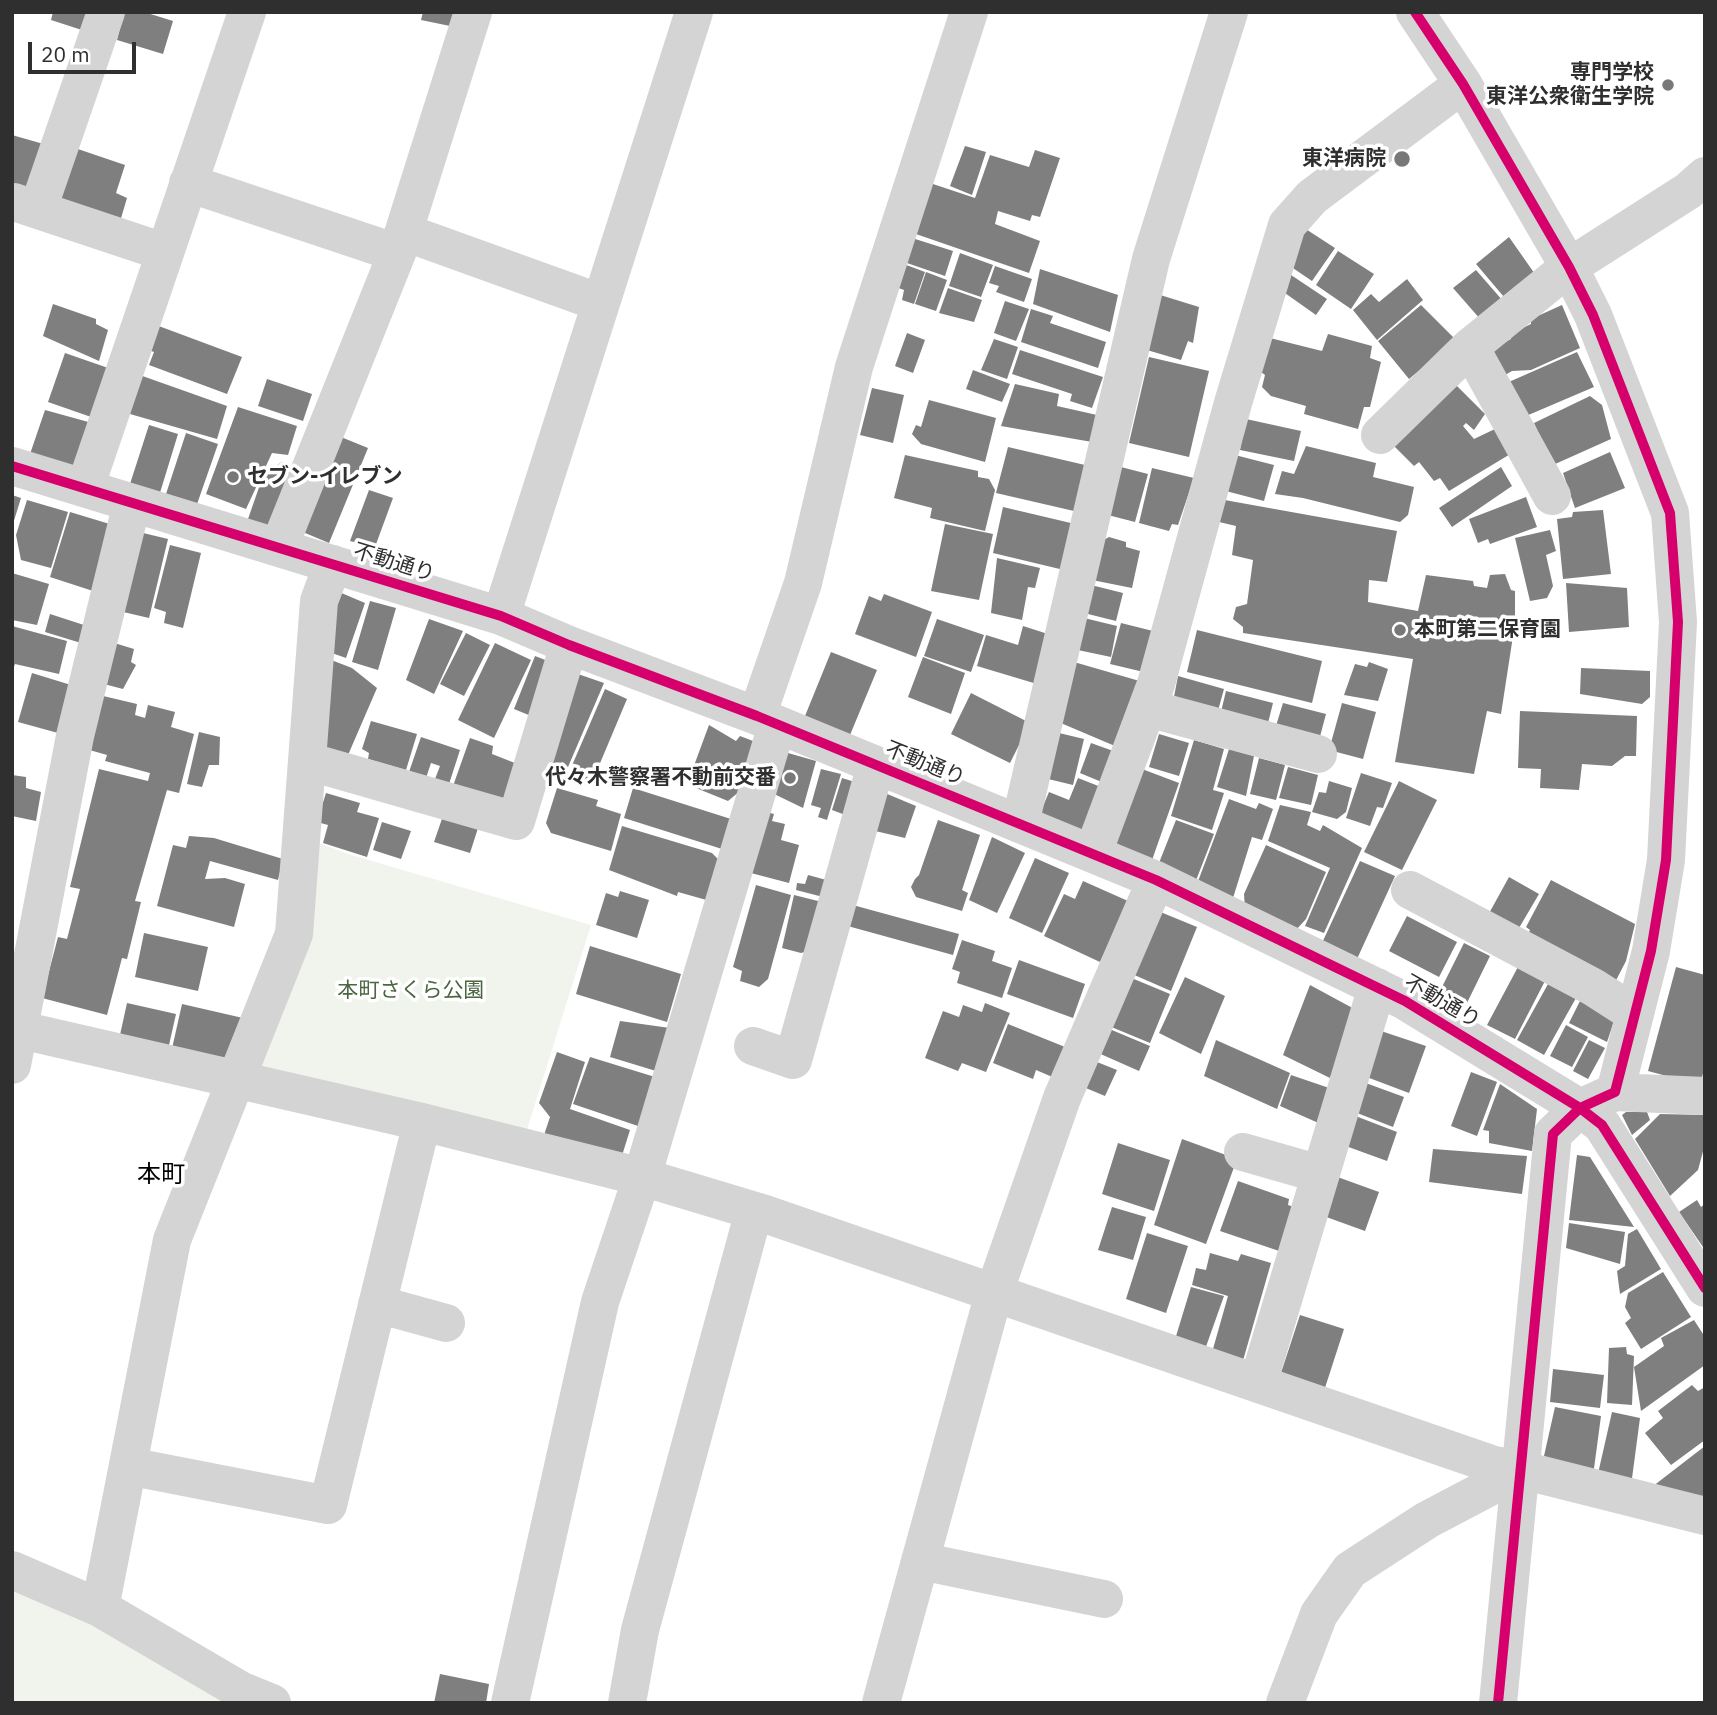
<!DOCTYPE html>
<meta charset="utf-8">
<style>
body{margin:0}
#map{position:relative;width:1717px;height:1715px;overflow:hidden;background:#fff;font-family:"IBM Plex Sans",sans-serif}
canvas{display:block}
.frame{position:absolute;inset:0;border:14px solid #2f2f2f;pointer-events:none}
.scale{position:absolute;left:28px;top:42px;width:108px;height:32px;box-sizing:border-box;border:4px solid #2f2f2f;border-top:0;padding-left:9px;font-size:21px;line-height:24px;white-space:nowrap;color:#2f2f2f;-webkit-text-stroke:5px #fff;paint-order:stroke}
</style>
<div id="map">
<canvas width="1717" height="1715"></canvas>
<div class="frame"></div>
<div class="scale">20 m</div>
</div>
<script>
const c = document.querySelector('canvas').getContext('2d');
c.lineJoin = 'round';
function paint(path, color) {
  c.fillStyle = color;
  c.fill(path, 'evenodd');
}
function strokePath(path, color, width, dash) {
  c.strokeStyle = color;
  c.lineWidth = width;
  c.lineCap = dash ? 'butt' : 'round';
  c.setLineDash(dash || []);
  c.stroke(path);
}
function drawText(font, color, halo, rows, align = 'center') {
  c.font = font + ' "IBM Plex Sans","Noto Sans JP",sans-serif';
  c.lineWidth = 7;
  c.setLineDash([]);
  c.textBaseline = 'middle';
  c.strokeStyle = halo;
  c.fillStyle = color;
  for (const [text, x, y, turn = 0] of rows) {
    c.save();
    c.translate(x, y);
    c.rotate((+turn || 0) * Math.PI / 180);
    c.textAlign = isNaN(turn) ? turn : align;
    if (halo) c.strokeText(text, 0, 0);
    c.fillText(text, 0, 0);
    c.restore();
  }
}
paint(new Path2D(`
 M308,839L348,854L591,925L525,1136L257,1074Z
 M12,1587L56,1604L226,1703H12Z`), '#f0f4ed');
paint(new Path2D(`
 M53,12H90L85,31L51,20Z
 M124,12H144L173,21L163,54L117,40Z
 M423,12H458L455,27L421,20Z
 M12,135L47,145L32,197L12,191Z
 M965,146L986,152L972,195L950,186Z
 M72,147L125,165L116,193L127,198L119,225L53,203Z
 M1035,150L1060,158L1040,217L1032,215L1030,221L998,211L995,224L1040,241L1029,273L913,233L930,183L975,198L990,155L1029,167Z
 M1298,224L1335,248L1312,281L1281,260Z
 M1509,237L1537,277L1504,297L1476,264Z
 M912,238L953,251L945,276L904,262Z
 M1338,251L1374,274L1351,309L1316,285Z
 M960,253L993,265L981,297L949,286Z
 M901,263L925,272L914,304L902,300L904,290L893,286Z
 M995,266L1032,279L1024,302L996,292L999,286L989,283Z
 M1040,269L1118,295L1110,332L1033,304Z
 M1476,270L1503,301L1481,320L1453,288Z
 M1285,271L1327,299L1316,315L1275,286Z
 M926,272L947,280L936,311L915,304Z
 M1407,279L1423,300L1377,340L1353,310L1371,294L1379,302Z
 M948,288L982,300L974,322L939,313Z
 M1157,294L1199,307L1193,343L1188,341L1181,360L1140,348Z
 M1005,301L1029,309L1016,341L994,333Z
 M53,304L96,319V324L108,330L99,361L43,336Z
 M1421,305L1456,340L1409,379L1378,341Z
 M1562,305L1580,348L1531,370L1512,371L1500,378L1487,351L1511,339L1510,334L1531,324V319Z
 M1031,309L1053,316L1050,323L1106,342L1098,368L1021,342Z
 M156,325L242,357L227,394L149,365L154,352L146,349Z
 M907,333L925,340L913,373L895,366Z
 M1328,334L1372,346L1370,358L1381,362L1370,407H1364L1358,429L1304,414L1306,406L1271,396L1262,387L1265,375L1261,372L1270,338L1322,351Z
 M994,339L1018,347L1007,379L981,370Z
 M1020,350L1103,377L1092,408L1070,401L1072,394L1012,374Z
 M1577,352L1594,387L1519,419L1502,385Z
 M65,353L111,369L94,418L48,402Z
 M1149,357L1209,371L1189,457L1129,443Z
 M973,370L1010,384L1002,402L966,389Z
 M134,373L227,406L217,439L123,412Z
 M267,379L312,394L303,421L258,406Z
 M1454,383L1485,414L1474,430L1466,423L1463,426L1474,439L1497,428L1512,453L1449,491L1440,478L1434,481L1419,462L1414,466L1392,444Z
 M1015,384L1059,394L1057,406L1097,415L1092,442L1001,426Z
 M872,388L904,395L893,443L860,435Z
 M1590,396L1602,405L1611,439L1553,465L1534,423Z
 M929,400L996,418L985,462L921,444L912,434L916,425L921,427Z
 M238,407L297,426L288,455L272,453L246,509L206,494Z
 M45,410L92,423L76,473L29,457Z
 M1246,419L1301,431L1294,461L1240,450Z
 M149,425L178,434L159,496L129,487Z
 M186,433L218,444L196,507L165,497Z
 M336,435L368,448L329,543L298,530Z
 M1306,446L1376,463L1373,477L1414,487L1408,515L1400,522L1303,498L1275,494L1282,471L1294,474Z
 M1008,447L1085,465L1074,511L996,493Z
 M1610,452L1625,488L1575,508L1563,473Z
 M1231,454L1274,465L1264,501L1222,490Z
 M905,455L978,471V477L989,479L995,490L985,531L930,518L932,508L894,498Z
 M282,462L295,467L273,528L248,519L264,473Z
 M1117,466L1148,474L1135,522L1104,514Z
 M1501,467L1512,486L1452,527L1439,508Z
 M1152,468L1194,478L1178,525L1172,524L1169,531L1139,523Z
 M369,490L393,498L375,547L350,541Z
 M12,495L21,498L13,524H12Z
 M1526,497L1537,527L1490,544L1488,539L1478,543L1469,519Z
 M1219,499L1397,531L1387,582L1369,580L1368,602L1418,611L1426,575L1473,581L1474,586L1487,588L1490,575L1505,574L1511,590L1515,591V623L1501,714L1487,711L1474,774L1395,762L1413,659L1243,633V627L1233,619L1236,607L1247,604L1253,560L1232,555L1236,526L1215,521Z
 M27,500L68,512L51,568L21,560L16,535Z
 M1003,507L1075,524L1064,570L993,553Z
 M1603,510L1611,574L1563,579L1557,519L1572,517L1573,512Z
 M70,512L113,525L93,591L50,577Z
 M945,524L993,534L979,600L931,591Z
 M1550,530L1556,551L1546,555L1553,586L1547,598L1530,601L1515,538Z
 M139,532L168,539L149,618L119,611Z
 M1109,537L1126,542V547L1140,551L1132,588L1092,580L1100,542Z
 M170,545L201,553L183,628L164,623L166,612L154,608Z
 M997,558L1040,568L1035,588L1028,587L1022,620L991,613Z
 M12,573L49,584L37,625L12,620Z
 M1566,583L1627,588L1629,627L1569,632Z
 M1087,584L1123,593L1116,621L1080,612Z
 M332,589L365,603L346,658L329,652Z
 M884,594L932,612L916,657L855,634L869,596L881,601Z
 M370,601L396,608L378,670L352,662Z
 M50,614L87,626L81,643L45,632Z
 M1080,617L1117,626L1111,657L1073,649Z
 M429,619L463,631L434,694L406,680Z
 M937,619L984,635L971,672L924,656Z
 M1121,623L1157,632L1148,673L1110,664Z
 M12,626L67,641L59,674L15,664L12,672Z
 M1023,626L1051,635L1037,684L977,666L986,635L1018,645Z
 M1197,630L1322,661L1312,703L1187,672Z
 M466,633L490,645L464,696L440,684Z
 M111,642L134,649L131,662L136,665L123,689L100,683Z
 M495,643L531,660L494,738L458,720Z
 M831,652L877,670L850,735L805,716Z
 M535,656L553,663L536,718L514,709Z
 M923,657L965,673L951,714L908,697Z
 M326,658L352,668L377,688L345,762L319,752Z
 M1074,662L1143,682L1122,749L1056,721Z
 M1369,662L1388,669L1378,701L1344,695L1355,664L1367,667Z
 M1581,668L1650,671V697L1642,704L1580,694Z
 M32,673L71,685L58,733L18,722Z
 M578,674L604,683L565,774L547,768Z
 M1178,676L1224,689L1216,718L1172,707Z
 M605,689L627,699L590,787L567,777Z
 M1226,691L1273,703L1267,727L1219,720Z
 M971,693L1030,723L1010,763L951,734Z
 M99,695L137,704L135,715L145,718L148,705L175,712L171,727L194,734L179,793L167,790L135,901L141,902L127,959L122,958L107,1015L42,998L58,937L67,939L80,889L70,887L99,769L148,781L150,773L105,761L107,755L86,749Z
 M1283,703L1326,714L1318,744L1275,729Z
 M1342,703L1376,712L1363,759L1329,750Z
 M1520,711L1637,716L1636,756H1625L1612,766L1582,764L1579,790L1540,788L1541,769L1518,768Z
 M371,721L417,734L406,770L368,759L369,753L362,749Z
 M709,725L736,741L740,736L753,741L740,791L728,801L696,788L692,771Z
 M199,732L220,737L219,765H209L202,787L187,784Z
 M1055,732L1084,739L1073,785L1044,778Z
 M1159,734L1189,743L1179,776L1149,767Z
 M421,737L460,750L449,784L435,779L440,766L431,763L426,778L409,772Z
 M470,738L493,746L492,754L525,767L509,811L453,786Z
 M1194,740L1224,749L1213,790L1224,793L1212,830L1171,816Z
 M1091,743L1116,752L1104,783L1080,773Z
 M1229,749L1254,756L1246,796L1217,787Z
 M781,751L816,761L803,808L770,792Z
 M1259,758L1285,765L1276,800L1250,794Z
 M1288,767L1318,775L1311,805L1279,798Z
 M821,769L841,774L827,820L818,817L821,808L811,805Z
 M1142,769L1179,783L1151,863L1114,842Z
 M1361,773L1392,783L1383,808L1377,807L1370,826L1346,818Z
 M12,775L26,777V788L41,792L36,821L12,816Z
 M842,778L858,783L848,816L832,810Z
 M1078,778L1106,789L1086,838L1038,818L1049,792L1069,800Z
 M1329,781L1352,788L1346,812L1337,819L1312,812L1319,792L1326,793Z
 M1399,781L1437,800L1402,870L1364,852Z
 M557,788L598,800L596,806L621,814L611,851L551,833L546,823Z
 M633,788L731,819L722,849L624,818Z
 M880,791L916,806L905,838L871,830Z
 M326,793L360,803L357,812L379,818L367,857L323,843L328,825L317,822Z
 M1229,799L1256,809L1259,803L1273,809L1262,840L1252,837L1233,898L1197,884Z
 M1280,805L1311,812L1307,825L1320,831L1323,825L1362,848L1324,933L1305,926L1330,868L1268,841Z
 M763,811L774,814L772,821L785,824L781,840L799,845L789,883L747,872Z
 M444,813L479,825L470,853L434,842Z
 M938,820L980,835L962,890L968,893L962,911L916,897L911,887L915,879L919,875Z
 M1176,820L1214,834L1195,883L1157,868Z
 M382,822L411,831L401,859L373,850Z
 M622,826L712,853L722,863L710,901L678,892L677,896L609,870Z
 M189,836L214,838L283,859L278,880L210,861L205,879L225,878L245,884L234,927L157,906L173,845L186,848Z
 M992,837L1025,853L997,913L969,900Z
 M1266,845L1326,872L1306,919L1295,931L1245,909L1244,894Z
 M1035,858L1069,873L1042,933L1009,918Z
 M1360,861L1395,876L1357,959L1322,943Z
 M808,875L830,881L827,898L796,890L797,883L805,884Z
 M1509,877L1539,894L1519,928L1487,917Z
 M1551,880L1635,924L1626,961L1612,988L1524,942L1530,930L1526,927Z
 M1083,881L1128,901L1100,962L1044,936L1064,894L1075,899Z
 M756,885L791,895L768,979L759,987L740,981L742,971L733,967Z
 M620,891L649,900L637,938L596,925L606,893L618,897Z
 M794,895L826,903L815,949L801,953L782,948Z
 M849,904L959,934L953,955L844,925Z
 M1158,911L1197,927L1171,991L1132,974Z
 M1407,916L1457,942L1439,977L1389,951Z
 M144,933L208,947L198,991L135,977Z
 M962,940L995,951L992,961L1012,968L1002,998L957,983L960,972L952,969Z
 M1464,943L1490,956L1464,1009L1438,995Z
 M590,946L681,974L667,1022L576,994Z
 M1019,960L1085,984L1073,1018L1007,994Z
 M1519,965L1546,979L1515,1039L1487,1025Z
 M1676,967L1705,975V1066L1700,1085L1648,1071Z
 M1129,977L1170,994L1150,1043L1109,1026Z
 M1185,977L1225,996L1201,1054L1159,1033Z
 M1548,984L1576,998L1544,1055L1517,1040Z
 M1310,985L1358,1011L1330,1078L1283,1055Z
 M1580,1001L1614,1021L1607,1042L1569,1023Z
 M127,1003L176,1014L167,1054L118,1044Z
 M985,1003L1010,1013L986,1072L962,1063L958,1071L925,1058L943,1011L959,1017L963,1005L982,1012Z
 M182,1004L243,1018L226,1065L171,1053Z
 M620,1021L670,1028L656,1071L610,1057Z
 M1008,1024L1070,1049L1057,1079L1036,1070L1033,1079L993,1063Z
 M1566,1025L1588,1037L1572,1067L1550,1056Z
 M1107,1028L1150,1046L1139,1071L1096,1052Z
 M1381,1031L1426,1046L1409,1093L1364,1076Z
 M1216,1040L1290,1073L1277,1109L1204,1076Z
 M1589,1040L1605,1048L1588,1079L1573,1071Z
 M557,1052L585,1062L570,1109L630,1130L620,1162L543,1138L550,1117L539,1103Z
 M590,1057L655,1077L638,1126L573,1104Z
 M1092,1060L1117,1070L1105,1096L1081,1086Z
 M1471,1072L1497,1082L1477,1136L1451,1126Z
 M1291,1075L1335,1090L1323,1125L1280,1106Z
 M1363,1082L1404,1097L1393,1127L1352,1111Z
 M1500,1084L1537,1109L1532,1151L1489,1143V1131L1483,1130Z
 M1626,1112H1647L1650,1120L1632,1135L1622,1115Z
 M1660,1114L1705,1115V1144L1698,1170L1670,1196L1635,1139Z
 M1353,1115L1397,1132L1387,1161L1343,1145Z
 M1182,1139L1237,1159L1206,1244L1154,1225Z
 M1118,1143L1170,1160L1154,1211L1102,1194Z
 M1433,1149L1527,1156L1522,1194L1429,1182Z
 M1577,1155L1590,1157L1634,1227L1569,1220Z
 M1332,1175L1379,1192L1365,1231L1318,1214Z
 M1238,1181L1289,1199L1288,1205L1297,1208L1282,1252L1220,1231Z
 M1697,1200L1701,1207L1705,1204V1250L1679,1212Z
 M1112,1207L1146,1217L1133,1260L1098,1250Z
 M1569,1223L1625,1232L1620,1264L1566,1248Z
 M1637,1229L1661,1269L1620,1294L1617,1271L1625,1266L1628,1234Z
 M1147,1233L1188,1246L1166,1313L1126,1299Z
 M1210,1253L1238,1261L1241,1254L1271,1263L1242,1364L1211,1356L1228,1296L1192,1285L1196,1268L1206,1270Z
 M1663,1272L1691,1317L1641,1349L1625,1323L1631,1318L1625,1307L1628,1293Z
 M1191,1287L1224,1296L1203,1355L1173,1346Z
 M1300,1315L1344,1329L1323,1394L1279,1379Z
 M1694,1320L1705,1337V1365L1641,1411L1634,1367L1664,1346L1661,1338Z
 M1626,1347L1627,1354L1634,1356L1632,1405L1607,1403L1609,1348Z
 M1553,1369L1604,1375L1600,1408L1550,1402Z
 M1692,1385L1698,1391L1705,1387V1440L1671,1465L1645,1433L1663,1418L1658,1411Z
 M1555,1407L1601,1416L1593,1476L1544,1456Z
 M1612,1412L1640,1418L1631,1486L1597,1478Z
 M1705,1446V1494L1695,1502L1648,1490Z
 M440,1674L489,1684L486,1703H434Z`), '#7f7f7f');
strokePath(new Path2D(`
 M1415,12L1463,84L1569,267L1593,315L1670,513L1678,622L1666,860L1651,951L1615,1092L1580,1108L1553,1134L1498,1703
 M188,183L397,253
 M14,202L164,252
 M38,209L106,12
 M404,232L601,303
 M1470,347L1552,496
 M1380,435L1470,347L1569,267L1688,191L1705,176
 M12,466L501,616L569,645L757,716L1156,880L1405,1001L1580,1108L1602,1125L1705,1288
 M85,488L247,12
 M279,547L397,253L473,12
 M501,616L694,12
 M1147,708L1318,754
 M757,716L803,583L854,367L969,12
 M307,761L516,821L569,645
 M1020,824L1151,259L1229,12
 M1093,853L1156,684L1233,403L1287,225L1312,197L1463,84
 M1410,890L1593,987L1635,1014
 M12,1028L422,1122L642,1177L765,1214L1494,1465L1522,1470
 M753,1046L793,1060L876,765
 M12,1065L75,736L132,503
 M1615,1092L1705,1096
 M1243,1152L1320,1174
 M377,1304L446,1323
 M1258,1383L1377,987
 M128,1466L328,1505L422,1122
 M920,1561L1104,1599
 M12,1570L100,1608L240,1690L272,1703
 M100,1608L172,1240L294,934L319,601L333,564
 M510,1703L600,1302L642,1177L777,725
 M627,1703L640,1630L754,1211
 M881,1703L994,1293L1062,1098L1156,880
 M1285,1703L1319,1614L1350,1570L1427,1520L1522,1470L1705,1516`), '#d4d4d4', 38);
strokePath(new Path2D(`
 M1415,12L1463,84L1569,267L1593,315L1670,513L1678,622L1666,860L1651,951L1615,1092L1580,1108L1553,1134L1498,1703
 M12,466L501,616L569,645L757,716L1156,880L1405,1001L1580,1108L1602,1125L1705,1288`), '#d6006c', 10);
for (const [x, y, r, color] of [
 [1668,85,7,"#787878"],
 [1402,159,9,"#787878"],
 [233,477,7,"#787878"],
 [1400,630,7,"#787878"],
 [790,778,7,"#787878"]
]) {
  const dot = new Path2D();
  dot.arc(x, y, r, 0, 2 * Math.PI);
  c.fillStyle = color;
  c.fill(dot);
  strokePath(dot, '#fff', 2.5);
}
drawText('bold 21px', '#2f2f2f', '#fff', [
 ["専門学校",1654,73],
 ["東洋公衆衛生学院",1654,97],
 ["東洋病院",1386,159],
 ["セブン-イレブン",247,477,"left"],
 ["本町第二保育園",1414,630,"left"],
 ["代々木警察署不動前交番",776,778]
], 'right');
drawText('21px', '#2f2f2f', '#fff', [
 ["不動通り",394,563,17],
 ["不動通り",925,764,22],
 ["不動通り",1442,1002,30]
]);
drawText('21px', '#4c6641', '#fff', [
 ["本町さくら公園",411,991]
]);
drawText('24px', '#000', '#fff', [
 ["本町",161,1175]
]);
</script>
